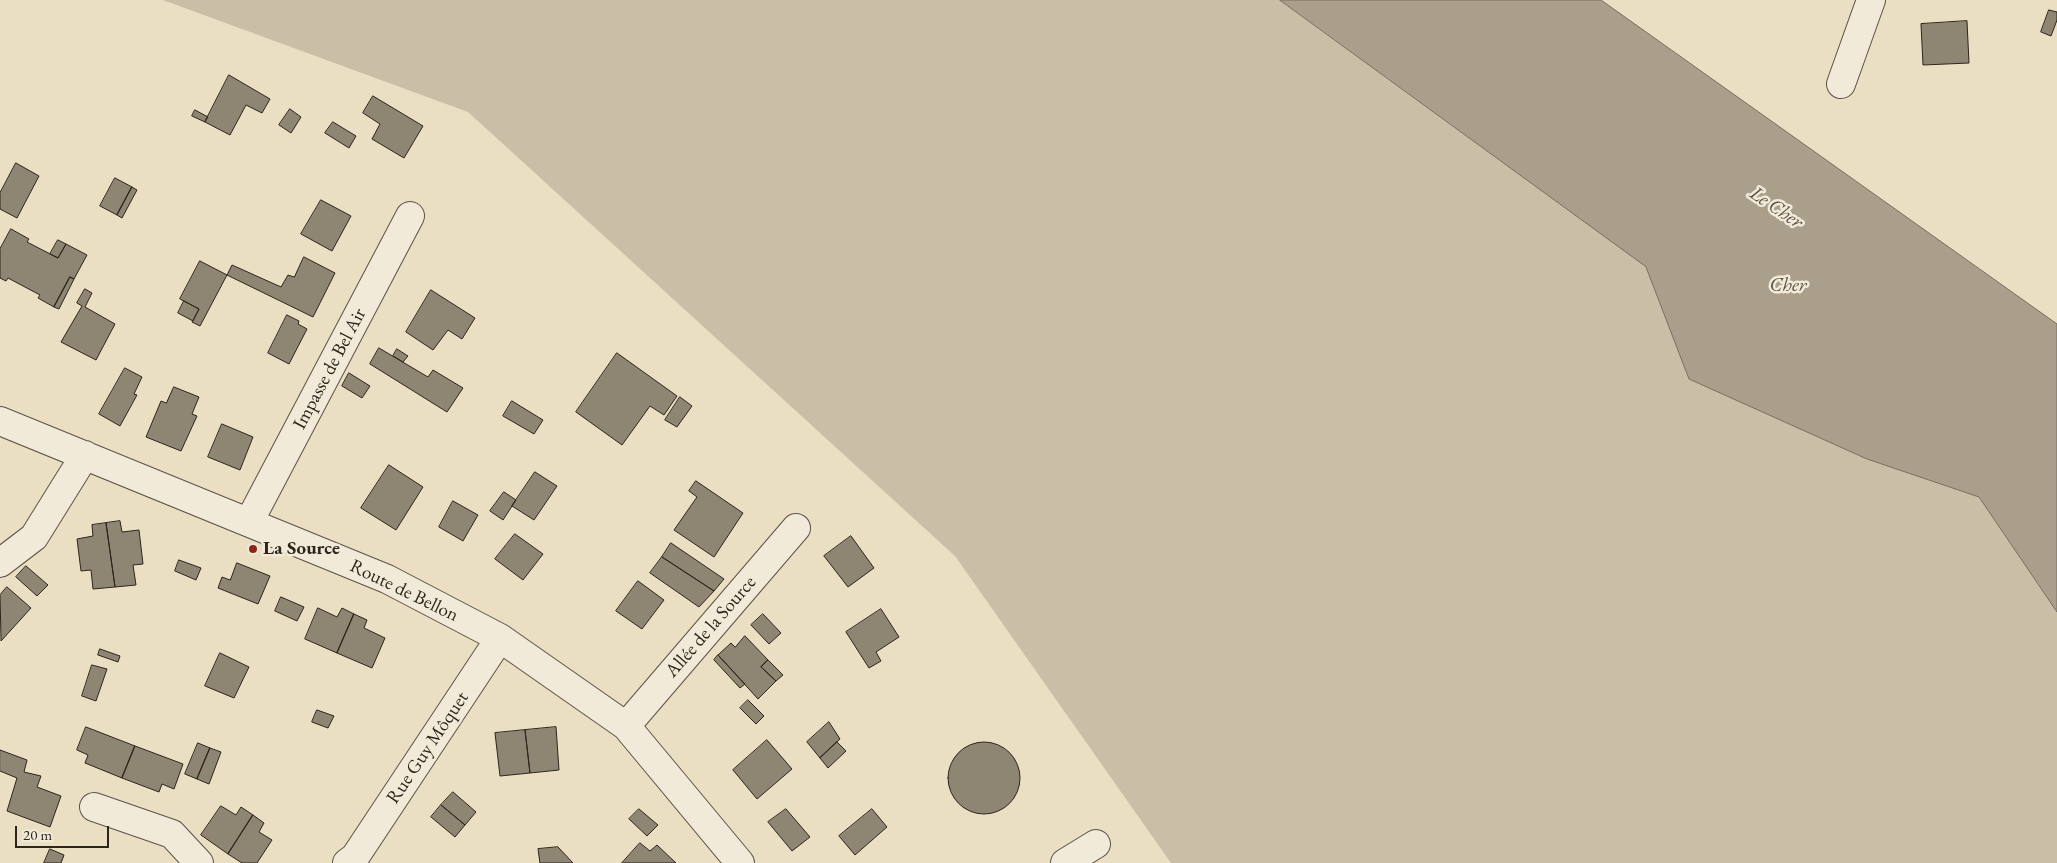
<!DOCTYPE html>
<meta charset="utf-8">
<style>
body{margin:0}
#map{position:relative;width:2057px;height:863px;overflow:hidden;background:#eadec3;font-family:"EB Garamond",serif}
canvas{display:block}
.scale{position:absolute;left:15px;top:826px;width:94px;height:22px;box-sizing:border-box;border:2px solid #2d241c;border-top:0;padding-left:6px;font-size:15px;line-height:18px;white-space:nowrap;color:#2d241c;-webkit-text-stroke:4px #f1ead8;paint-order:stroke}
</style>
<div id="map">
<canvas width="2057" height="863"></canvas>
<div class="scale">20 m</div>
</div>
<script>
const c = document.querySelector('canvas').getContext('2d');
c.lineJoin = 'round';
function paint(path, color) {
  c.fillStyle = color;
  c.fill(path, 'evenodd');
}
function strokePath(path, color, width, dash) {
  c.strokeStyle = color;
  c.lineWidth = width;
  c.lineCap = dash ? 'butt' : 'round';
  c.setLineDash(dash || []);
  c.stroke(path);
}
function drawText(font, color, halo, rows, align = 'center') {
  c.font = font + ' "EB Garamond",serif';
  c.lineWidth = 5;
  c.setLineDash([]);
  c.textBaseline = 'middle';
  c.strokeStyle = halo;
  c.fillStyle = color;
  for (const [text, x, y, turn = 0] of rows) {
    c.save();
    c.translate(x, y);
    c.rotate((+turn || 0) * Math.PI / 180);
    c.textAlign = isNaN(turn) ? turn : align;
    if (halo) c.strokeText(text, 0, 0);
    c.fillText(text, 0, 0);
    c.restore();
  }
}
paint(new Path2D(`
 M163,0H1280L1646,267L1689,379L1867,459L1979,497L2057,612V863H1171L955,556L468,112Z`), '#cabea7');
const water = new Path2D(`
 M1280,0H1601L2057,324V612L1979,497L1867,459L1689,379L1646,267Z`);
paint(water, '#aa9f8a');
strokePath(water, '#786e5e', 1);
const building = new Path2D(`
 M2049,10L2057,12V20L2051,36L2041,32Z
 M1967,21L1969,63L1923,65L1921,24Z
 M229,75L270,99L262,113L246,105L230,135L205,122Z
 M373,96L423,126L404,158L372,139L380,124L363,113Z
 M290,109L301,117L291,133L279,125Z
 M195,110L208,117L205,122L192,116Z
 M333,122L356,136L349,148L325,133Z
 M16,163L39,176L17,218L0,209V193Z
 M115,178L132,187L117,215L100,206Z
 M132,187L137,190L122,218L117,215Z
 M321,200L351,216L332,251L301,234Z
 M11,229L29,239L27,242L58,258L66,244L87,255L74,279L70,277L54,307L38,298L40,295L8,278L6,281L0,278V249Z
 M58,240L66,244L58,258L50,254Z
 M304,257L335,273L313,317L227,275L232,265L281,287L288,275L294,277Z
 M200,261L227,275L200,326L192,322L199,309L180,299Z
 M70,277L74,279L59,309L54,307Z
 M85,289L92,293L85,307L115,324L96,360L61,342L82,306L77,303Z
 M431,290L475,318L462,339L448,330L433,350L406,332Z
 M184,301L199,309L193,321L178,313Z
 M287,315L299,321L298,324L307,329L289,364L268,353Z
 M379,348L428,377L433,370L463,388L447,412L370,364Z
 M397,349L408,356L403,362L393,356Z
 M617,353L677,396L664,415L650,406L622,445L576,412Z
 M125,368L142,377L134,394L137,395L120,426L99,414Z
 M349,373L370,386L362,398L342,386Z
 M174,387L199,397L192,414L197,416L181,451L146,437L161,401L166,403Z
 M680,397L692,406L677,427L665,420Z
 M512,401L543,420L534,434L503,416Z
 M222,424L253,437L240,470L208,457Z
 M389,465L423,487L396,530L361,508Z
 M535,472L557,486L534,520L512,506Z
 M696,481L743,513L714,557L674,530L697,497L689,491Z
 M504,492L516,500L503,520L490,511Z
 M453,501L478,515L463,541L439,527Z
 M120,521L122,532L139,530L143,564L133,565L136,585L115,587L106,523Z
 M106,523L115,587L93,589L91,570L81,571L77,539L93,536L92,525Z
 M515,534L543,554L523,580L495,559Z
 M851,536L874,568L848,587L824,556Z
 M671,543L724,579L714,591L662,557Z
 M662,557L714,591L699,607L650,573Z
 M179,560L201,568L196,580L175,571Z
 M237,563L270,576L258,604L218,588L222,577L230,580Z
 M26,566L48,585L37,596L16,577Z
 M638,581L664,600L642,629L616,611Z
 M7,587L31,608L1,641L0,595Z
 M281,597L304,607L297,621L275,611Z
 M318,608L337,617L342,608L354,614L337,653L305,639Z
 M881,609L899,637L876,652L881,661L869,668L846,632Z
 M354,614L367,620L364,628L385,638L372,668L337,653Z
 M763,614L781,633L769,644L751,625Z
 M745,636L768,660L761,667L776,681L758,699L718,655L731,643L735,647Z
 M100,649L120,656L118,662L98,655Z
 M220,653L249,667L234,698L205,686Z
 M718,655L745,684L740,688L714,660Z
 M768,660L783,675L776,681L761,667Z
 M92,665L107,669L96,701L82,696Z
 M748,700L764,716L756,724L740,708Z
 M317,710L334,716L328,728L312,722Z
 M829,722L840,739L820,758L807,742Z
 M86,727L135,746L122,778L85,763L88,755L77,750Z
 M556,727L559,770L530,773L525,730Z
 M525,730L530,773L500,776L495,733Z
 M767,740L792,769L757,799L733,770Z
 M837,742L846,751L828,768L820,758Z
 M948 778a36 36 0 1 1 72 0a36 36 0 1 1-72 0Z
 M198,743L210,748L197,779L185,774Z
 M135,746L183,764L174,789L162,784L159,792L122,778Z
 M210,748L221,752L209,784L197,779Z
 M0,750L27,760L24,772L41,776L37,787L61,796L50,827L7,811L17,778L0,771Z
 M453,792L476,812L465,825L441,805Z
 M441,805L465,825L455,837L431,817Z
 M221,806L236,815L241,807L253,815L228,854L201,835Z
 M639,809L658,825L647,836L629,819Z
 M786,809L810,837L792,851L768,822Z
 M872,809L887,827L855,855L839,836Z
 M253,815L264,823L259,832L272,840L257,863H242L228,854Z
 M640,843L650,851L657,845L676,863H622Z
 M558,847L573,863H540L538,849Z
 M50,849L64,855L61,863H44Z`);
paint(building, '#8f8573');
strokePath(building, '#2d241c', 1);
const street = new Path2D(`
 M1841,84L1871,0
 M0,421L387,579L500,638L626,726L740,863
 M249,522L410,216
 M0,563L34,537L85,455
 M626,726L796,528
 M94,807L172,834L199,863
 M347,863L355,857L500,638
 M1065,863L1096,844`);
strokePath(street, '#5c5246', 30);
strokePath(street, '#f1ead8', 28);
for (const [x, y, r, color] of [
 [253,549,5,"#8f2418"]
]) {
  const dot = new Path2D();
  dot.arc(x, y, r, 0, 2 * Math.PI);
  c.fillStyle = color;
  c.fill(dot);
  strokePath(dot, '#f1ead8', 2);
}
drawText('19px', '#2d241c', '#f1ead8', [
 ["Impasse de Bel Air",330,369,-62],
 ["Route de Bellon",404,591,26],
 ["Allée de la Source",711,627,-49],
 ["Rue Guy Môquet",428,748,-56]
]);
drawText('bold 19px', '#2d241c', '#f1ead8', [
 ["La Source",263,549]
], 'left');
drawText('italic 20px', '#594f42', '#f1ead8', [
 ["Le Cher",1776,208,34],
 ["Cher",1788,286]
]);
</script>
